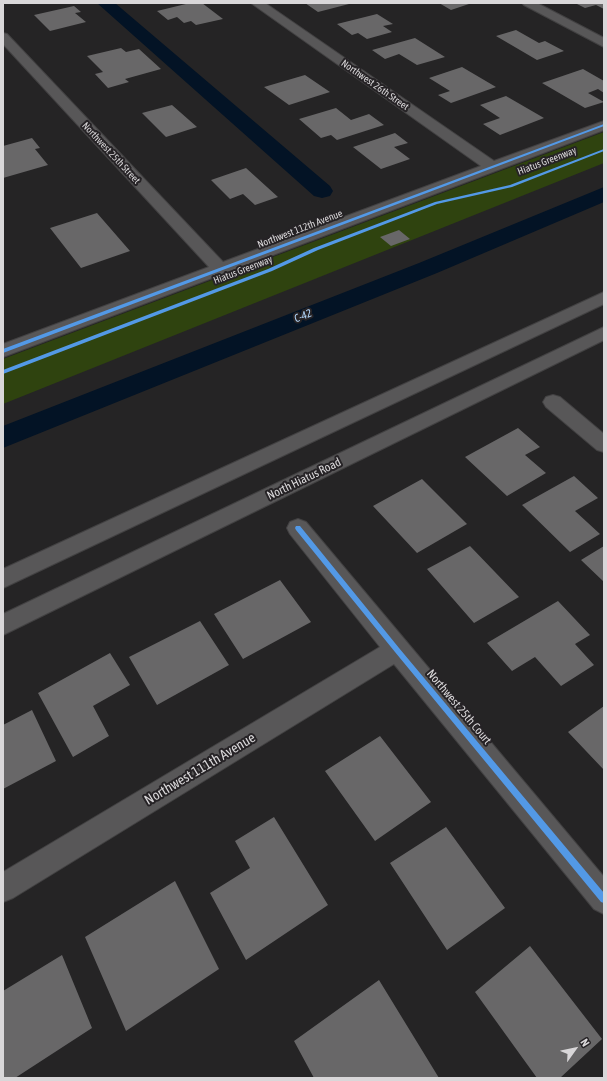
<!DOCTYPE html>
<style>
body{margin:0}
#map{position:relative;width:607px;height:1081px;overflow:hidden;background:#252425;font-family:"Asap Condensed",sans-serif}
canvas{display:block}
.frame{position:absolute;inset:0;border:4px solid #d9d7d9;pointer-events:none}
.north{position:absolute;left:555px;top:1029px;width:40px;height:40px;-webkit-text-stroke:3px #262326;paint-order:stroke;rotate:57deg;font-size:11px;font-weight:700;line-height:16px;text-align:center;color:#d9d7d9}
.north::after{content:'';display:block;margin:auto;width:14px;height:18px;background:#d9d7d9;clip-path:polygon(50% 0,100% 100%,50% 72%,0 100%)}
</style>
<div id="map">
<canvas width="607" height="1081"></canvas>
<div class="frame"></div>
<div class="north">N</div>
</div>
<script>
const c = document.querySelector('canvas').getContext('2d');
c.lineJoin = 'round';
function paint(path, color) {
  c.fillStyle = color;
  c.fill(path, 'evenodd');
}
function strokePath(path, color, width, dash) {
  c.strokeStyle = color;
  c.lineWidth = width;
  c.lineCap = dash ? 'butt' : 'round';
  c.setLineDash(dash || []);
  c.stroke(path);
}
function drawText(font, color, halo, rows, align = 'center') {
  c.font = font + ' "Asap Condensed",sans-serif';
  c.lineWidth = 4;
  c.setLineDash([]);
  c.textBaseline = 'middle';
  c.strokeStyle = halo;
  c.fillStyle = color;
  for (const [text, x, y, turn = 0] of rows) {
    c.save();
    c.translate(x, y);
    c.rotate((+turn || 0) * Math.PI / 180);
    c.textAlign = isNaN(turn) ? turn : align;
    if (halo) c.strokeText(text, 0, 0);
    c.fillText(text, 0, 0);
    c.restore();
  }
}
paint(new Path2D(`
 M604,132V163L3,404V359Z`), '#2f430f');
paint(new Path2D(`
 M97,3H115L330,186L333,191L330,196L322,198L314,196Z
 M604,187V202L437,273L3,448V426L419,263Z`), '#031325');
paint(new Path2D(`
 M190,3H202L223,19L196,25L191,21L184,23L177,17L168,20L157,11Z
 M305,3H349V4L318,12Z
 M439,3H472L451,10Z
 M575,3H604V9L596,5L585,8Z
 M74,6L81,12L75,13L86,22L50,31L34,15Z
 M377,14L393,24L383,26L392,32L367,39L358,33L352,35L337,24Z
 M516,30L539,43L545,41L564,51L537,60L496,36Z
 M415,38L445,57L417,65L399,54L385,59L372,50Z
 M121,48L126,52L139,49L161,69L125,79L129,82L108,88L95,74L103,72L87,56Z
 M462,67L496,87L451,103L438,95L450,91L429,78Z
 M583,69L604,81V93L598,89L588,93L604,102L585,108L542,83Z
 M305,75L330,92L289,105L264,87Z
 M506,96L544,118L500,135L483,124L500,118L480,105Z
 M172,105L197,127L166,137L142,113Z
 M336,108L351,120L369,114L384,125L337,140L331,135L321,138L299,119Z
 M395,133L408,143L394,147L410,159L381,169L353,147Z
 M32,138L40,148L35,149L48,165L3,178V146Z
 M246,168L278,197L255,205L243,194L230,199L211,180Z
 M97,213L130,251L81,268L50,228Z
 M399,230L410,239L391,246L380,237Z
 M518,428L540,447L525,455L546,473L507,496L465,457Z
 M574,476L598,498L575,511L600,534L570,552L522,505Z
 M422,479L467,524L417,553L373,506Z
 M470,546L519,597L474,623L427,569Z
 M604,546V582L581,560Z
 M280,580L311,622L243,659L214,614Z
 M558,601L590,635L575,644L594,665L561,686L535,657L512,671L487,643Z
 M200,621L229,665L157,705L129,657Z
 M110,653L130,685L93,706L109,736L73,757L38,693Z
 M604,706V770L568,732Z
 M32,710L56,761L3,789V725Z
 M380,736L431,802L375,841L325,771Z
 M274,817L328,905L246,960L210,893L250,868L235,841Z
 M446,827L505,908L447,950L390,863Z
 M175,881L219,969L126,1031L85,937Z
 M530,946L602,1039L560,1078H537L475,992Z
 M62,955L92,1028L15,1078H3V991Z
 M379,980L439,1078H314L294,1041Z`), '#686768');
const minor = new Path2D(`
 M251,3H265L494,161L604,121V130L3,357V344L209,267L3,44V33L7,34L223,262L481,166Z
 M522,3H537L604,38V47L524,5Z
 M553,395L560,397L604,434V452L597,450L546,407L543,402L546,397Z
 M298,519L306,522L604,877V914L594,909L394,664L13,898L3,902V872L380,647L290,534L287,528L290,522Z`);
const secondary = new Path2D(`
 M604,292V304L3,588V569Z
 M604,327V340L3,635V614Z`);
strokePath(minor, '#424142', 2);
strokePath(secondary, '#424142', 2);
paint(minor, '#585758');
paint(secondary, '#585758');
paint(new Path2D(`
 M604,124V126L3,353V349Z
 M604,149V151L512,187L437,204L318,250L272,271L3,374V370L268,269L314,248L435,202L510,185Z
 M296,526H300L399,648L604,893V903L601,902L395,652L296,530L295,528Z`), '#5399e6');
drawText('10px', '#d9d7d9', '#262326', [
 ["Northwest 26th Street",375,85,35],
 ["Northwest 25th Street",111,153,47],
 ["Hiatus Greenway",547,161,-21],
 ["Northwest 112th Avenue",300,229,-21],
 ["Hiatus Greenway",243,270,-21]
]);
drawText('italic 11px', '#b3d6fa', '#262326', [
 ["C-42",303,316,-22]
]);
drawText('12px', '#d9d7d9', '#262326', [
 ["North Hiatus Road",304,479,-26],
 ["Northwest 25th Court",459,707,50]
]);
drawText('14px', '#d9d7d9', '#262326', [
 ["Northwest 111th Avenue",200,769,-31]
]);
</script>
